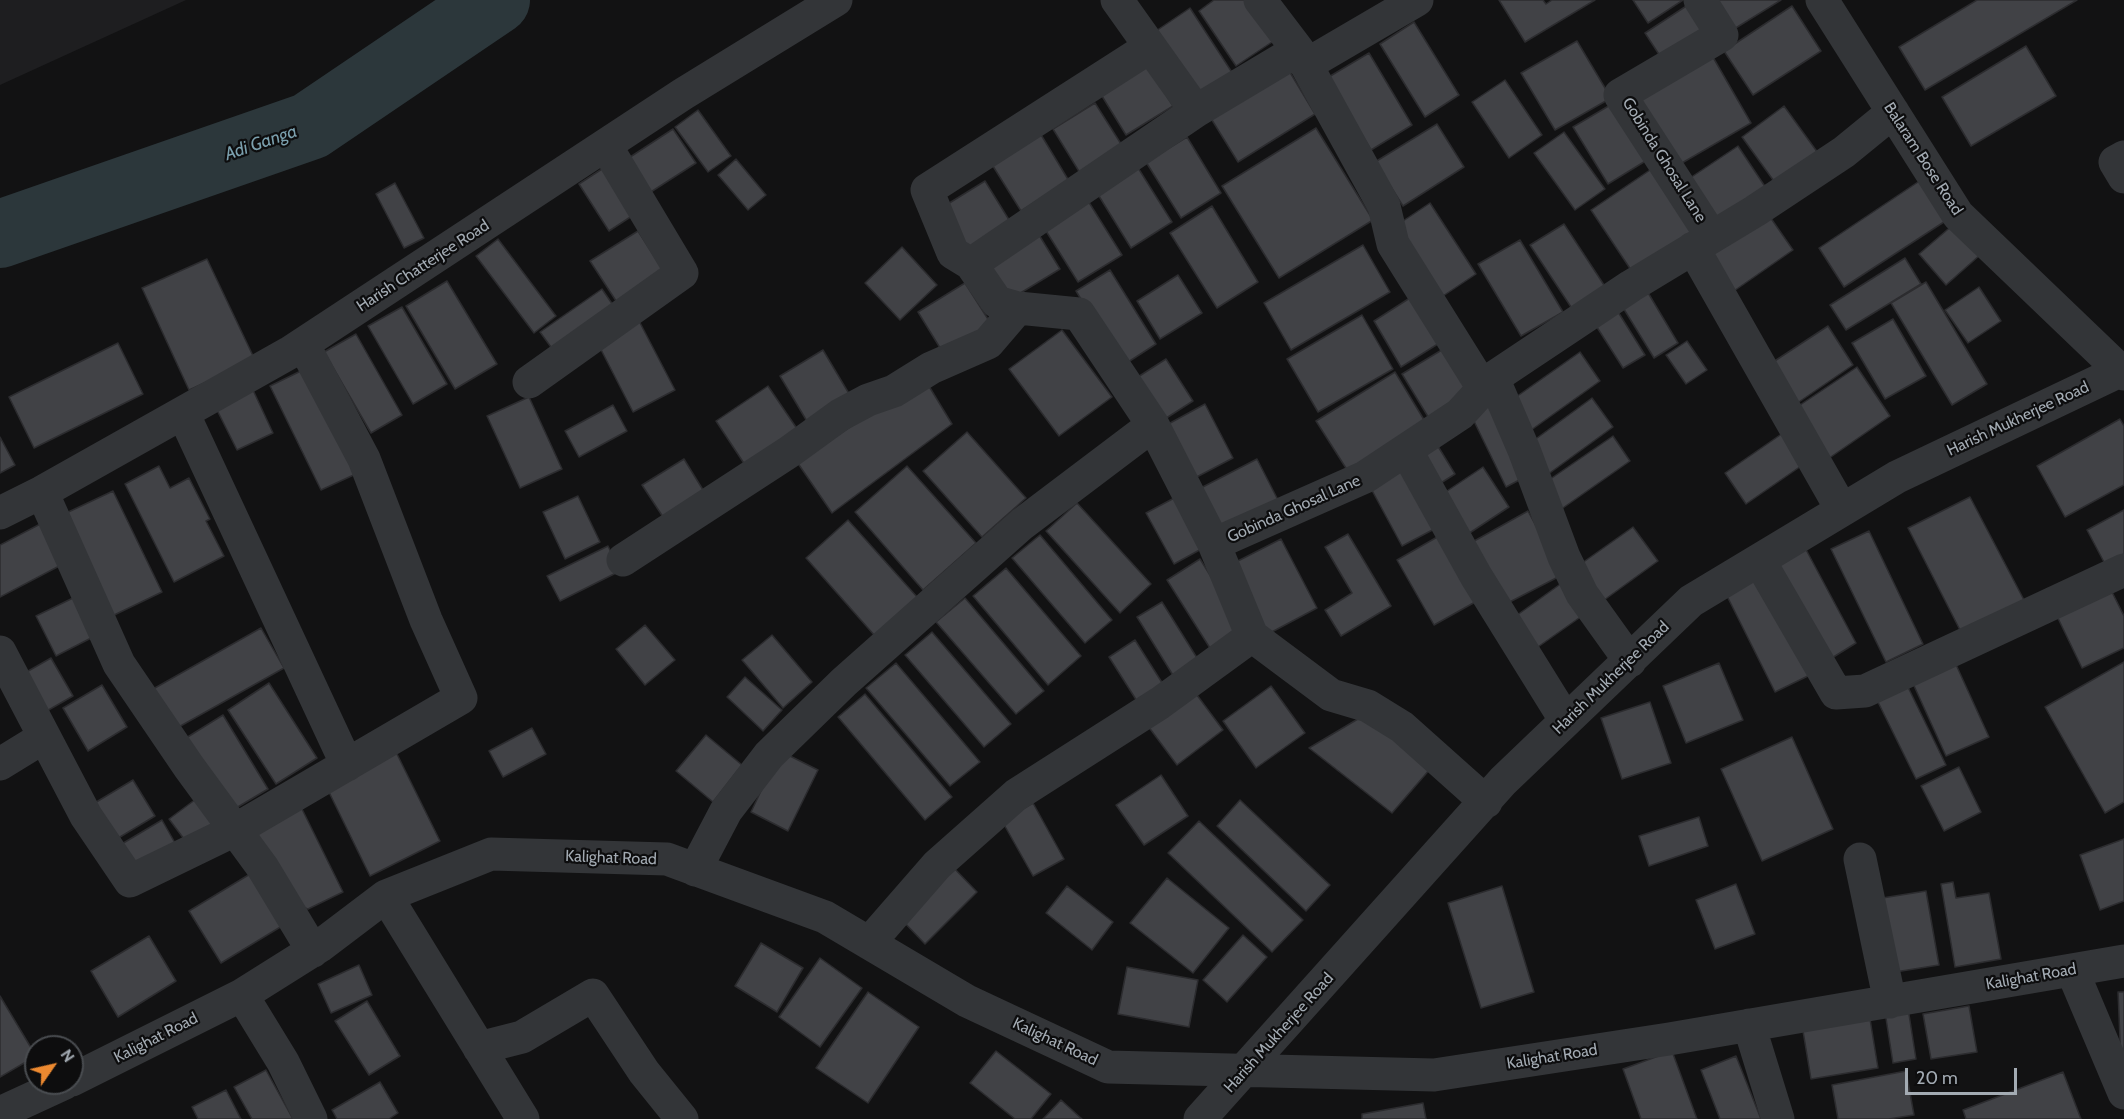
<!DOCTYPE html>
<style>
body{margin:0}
#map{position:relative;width:2124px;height:1119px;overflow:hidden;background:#121213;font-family:Cabin,sans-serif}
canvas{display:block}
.north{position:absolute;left:24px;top:1035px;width:60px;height:60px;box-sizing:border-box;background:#0d0d0e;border:2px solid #494c50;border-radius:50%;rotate:56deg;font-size:16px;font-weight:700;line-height:24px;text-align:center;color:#a3abb3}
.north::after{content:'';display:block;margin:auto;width:21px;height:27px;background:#ec8930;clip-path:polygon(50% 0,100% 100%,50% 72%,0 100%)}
.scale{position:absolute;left:1905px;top:1068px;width:112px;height:27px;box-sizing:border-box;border:3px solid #a3abb3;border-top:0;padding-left:8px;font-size:18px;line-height:21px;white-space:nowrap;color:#a3abb3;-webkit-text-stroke:4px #0d0d0e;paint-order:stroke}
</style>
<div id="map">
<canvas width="2124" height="1119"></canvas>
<div class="north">N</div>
<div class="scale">20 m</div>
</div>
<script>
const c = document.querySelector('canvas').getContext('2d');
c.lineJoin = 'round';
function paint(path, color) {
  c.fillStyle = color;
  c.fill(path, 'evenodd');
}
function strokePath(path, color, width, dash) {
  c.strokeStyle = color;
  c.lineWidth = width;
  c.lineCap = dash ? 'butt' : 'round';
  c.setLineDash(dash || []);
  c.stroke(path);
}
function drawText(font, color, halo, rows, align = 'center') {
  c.font = font + ' Cabin,sans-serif';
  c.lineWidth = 4.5;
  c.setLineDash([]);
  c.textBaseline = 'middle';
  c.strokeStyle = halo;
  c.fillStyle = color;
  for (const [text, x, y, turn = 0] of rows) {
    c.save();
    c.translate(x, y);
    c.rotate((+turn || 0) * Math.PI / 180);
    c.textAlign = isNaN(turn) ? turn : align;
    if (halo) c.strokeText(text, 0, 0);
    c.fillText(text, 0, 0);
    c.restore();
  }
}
paint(new Path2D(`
 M0,0H186L0,85Z`), '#1e1e20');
strokePath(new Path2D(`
 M0,234L310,126L496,0`), '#2c373b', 68);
const building = new Path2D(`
 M1214,0H1248L1275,40L1236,66L1199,11Z
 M1499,0H1543L1546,4L1552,0H1595L1525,42Z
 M1633,0H1683L1648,23Z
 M1706,0H1781L1726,34Z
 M1977,0H2077L1925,90L1899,47Z
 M1694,1L1713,31L1664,62L1645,33Z
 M1792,6L1821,51L1753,95L1724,51Z
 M1190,8L1235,77L1198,102L1153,33Z
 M1414,22L1459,95L1425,117L1380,44Z
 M1577,41L1611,98L1555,130L1521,73Z
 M2026,46L2056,96L1971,146L1942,97Z
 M1710,52L1751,123L1675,167L1633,96Z
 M1369,53L1412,125L1371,150L1327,78Z
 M1144,59L1173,106L1126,135L1097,88Z
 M1285,64L1315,114L1238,162L1207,112Z
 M1505,80L1542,135L1509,158L1472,102Z
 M1617,101L1652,157L1608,184L1573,127Z
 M1095,103L1123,147L1080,173L1053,129Z
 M1784,106L1818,153L1776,184L1742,137Z
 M698,110L731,156L708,172L675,127Z
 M1437,124L1464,167L1403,206L1375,162Z
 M1316,128L1373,220L1279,278L1222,186Z
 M673,129L696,163L643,197L621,163Z
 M1564,132L1605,189L1575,210L1534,153Z
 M1040,133L1069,181L1021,211L991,163Z
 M1187,137L1221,193L1181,218L1146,162Z
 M1738,146L1768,191L1721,223L1690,178Z
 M736,159L766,195L748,210L718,175Z
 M1135,163L1172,222L1131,248L1094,188Z
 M605,167L635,214L609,231L579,184Z
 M1653,168L1699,237L1637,279L1591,210Z
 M1921,180L1947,220L1844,287L1819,248Z
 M985,181L1011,223L964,251L938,210Z
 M395,183L424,238L404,248L376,194Z
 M1085,196L1122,255L1078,282L1041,223Z
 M1430,203L1476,274L1443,296L1397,225Z
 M1212,206L1258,282L1217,308L1170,233Z
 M1768,214L1793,250L1731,293L1706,256Z
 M1564,224L1606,288L1573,310L1530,245Z
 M1954,224L1980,255L1946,285L1919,254Z
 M1036,230L1060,269L1004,303L980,264Z
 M638,231L667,276L620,307L590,261Z
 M498,239L556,316L534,333L476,256Z
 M1520,240L1563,312L1521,336L1478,264Z
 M1363,245L1390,292L1291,350L1264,303Z
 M902,247L937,285L900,320L865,283Z
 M1905,258L1921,284L1846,330L1830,305Z
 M207,259L255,360L189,390L142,288Z
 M1110,270L1156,344L1122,366L1076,291Z
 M1178,275L1202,313L1160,339L1137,301Z
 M447,281L497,364L455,389L406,306Z
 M1926,282L1987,384L1952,405L1891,303Z
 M965,283L993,327L945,356L918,312Z
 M1979,287L2001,321L1968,343L1945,310Z
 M602,289L617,311L556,354L540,332Z
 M1647,291L1678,343L1654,358L1622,306Z
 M1413,296L1441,342L1401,367L1374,321Z
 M402,307L447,384L413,404L368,326Z
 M1615,307L1645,355L1623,368L1593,321Z
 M1362,315L1393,369L1318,412L1287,359Z
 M637,317L675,390L633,412L595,338Z
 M1893,319L1926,376L1885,399L1852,343Z
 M1828,326L1853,365L1793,406L1767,366Z
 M1062,330L1112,397L1059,436L1009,369Z
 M356,334L402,415L371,433L324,352Z
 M1687,341L1707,370L1686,384L1666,355Z
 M118,343L143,394L34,448L9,397Z
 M1445,348L1473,394L1430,420L1402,374Z
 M823,350L851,397L808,423L780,376Z
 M1580,352L1600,381L1527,433L1506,404Z
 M1166,359L1193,401L1157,424L1130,382Z
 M1857,367L1890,416L1825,461L1791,411Z
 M307,368L358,473L321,490L270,386Z
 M1395,372L1429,428L1351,476L1316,421Z
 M924,378L952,424L832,513L797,462Z
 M768,386L802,436L749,471L716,421Z
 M253,390L273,433L237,450L216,408Z
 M529,397L562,469L520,488L487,416Z
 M1592,398L1613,427L1547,475L1526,446Z
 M1205,404L1233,458L1189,481L1161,428Z
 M1489,404L1525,477L1506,487L1470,413Z
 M613,405L627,431L579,457L565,431Z
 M2120,419L2124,426V485L2065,517L2037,466Z
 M967,432L1026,498L982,537L923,471Z
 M1783,433L1804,464L1746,504L1725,473Z
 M1613,436L1630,461L1560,510L1543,484Z
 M0,437L15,465L0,473Z
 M1436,443L1455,474L1433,488L1414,457Z
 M684,459L708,498L667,523L642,485Z
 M1257,459L1279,502L1217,534L1195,491Z
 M1405,463L1440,526L1402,546L1368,483Z
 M159,466L170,488L189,478L210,519L206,521L224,556L174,582L125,484Z
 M907,466L976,543L923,590L855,512Z
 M1483,467L1509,507L1465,536L1438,497Z
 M113,491L162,592L110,617L62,515Z
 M578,496L600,542L565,559L543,512Z
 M1178,496L1205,547L1174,564L1146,513Z
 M1970,497L2024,600L1961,632L1908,528Z
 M1077,503L1151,584L1120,613L1046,531Z
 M2124,510V554L2105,564L2087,530Z
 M1528,511L1562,575L1500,607L1467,545Z
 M848,520L918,598L875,636L806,558Z
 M44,522L65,563L0,597V545Z
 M1633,527L1658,561L1600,603L1575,568Z
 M1869,531L1923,644L1886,662L1831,549Z
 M1348,534L1391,606L1341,636L1325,610L1352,593L1325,547Z
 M1040,535L1112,620L1085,643L1012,558Z
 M1439,536L1477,601L1434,625L1397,560Z
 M1281,539L1317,608L1268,634L1232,564Z
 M1803,544L1856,643L1827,661L1771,561Z
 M608,546L620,571L560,601L547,576Z
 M1200,559L1248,636L1215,656L1167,580Z
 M1006,568L1081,656L1048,685L973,596Z
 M1761,577L1810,675L1775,692L1726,594Z
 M1566,580L1589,611L1535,649L1513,618Z
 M2108,584L2124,616V648L2082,668L2054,610Z
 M75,597L95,636L56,656L36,616Z
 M965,598L1044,691L1016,714L936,622Z
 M1162,602L1204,669L1179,685L1137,617Z
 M645,625L675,660L645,685L616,649Z
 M261,628L284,668L168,733L146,693Z
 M932,632L1011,724L984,747L905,655Z
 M772,635L812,682L783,708L742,660Z
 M1135,640L1168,692L1142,709L1109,657Z
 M51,658L73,696L38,716L16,678Z
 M1953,658L1989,737L1946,756L1910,677Z
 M2124,662V802L2105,813L2045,707Z
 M896,663L980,762L950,786L866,688Z
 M1719,663L1743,720L1686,743L1663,686Z
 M745,677L782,710L763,731L727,697Z
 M1905,681L1946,765L1916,779L1875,696Z
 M269,683L317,758L276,784L228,710Z
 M102,685L127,727L88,751L63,708Z
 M1271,686L1305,733L1256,768L1223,721Z
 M1191,687L1223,730L1177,765L1145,722Z
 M865,694L952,797L925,820L838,717Z
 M1650,702L1671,763L1622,779L1601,718Z
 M1368,713L1431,768L1392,813L1309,748Z
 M223,715L268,789L231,811L186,738Z
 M532,728L546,754L503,777L489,751Z
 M706,735L742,765L713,802L676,771Z
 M1792,737L1833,829L1762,861L1721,769Z
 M394,748L440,841L370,876L324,782Z
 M780,751L818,770L788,831L751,812Z
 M1959,767L1981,812L1944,831L1921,786Z
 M1161,775L1188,816L1144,845L1116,805Z
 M133,780L155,816L110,843L88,807Z
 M196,799L217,826L190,847L169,819Z
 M1240,800L1330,885L1306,911L1217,826Z
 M1033,803L1064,859L1033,876L1002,821Z
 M301,807L343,892L308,909L288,902L254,830Z
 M1699,817L1708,846L1649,866L1639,836Z
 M162,820L179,850L132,877L115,848Z
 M1199,821L1303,920L1272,952L1168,853Z
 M2124,839V901L2100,910L2080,855Z
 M951,865L977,892L925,944L899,917Z
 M255,871L287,923L221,963L189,911Z
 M1167,878L1229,928L1193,973L1130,923Z
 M1953,882L1956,898L1989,893L2001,959L1955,967L1941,884Z
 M1736,884L1755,934L1715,949L1696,900Z
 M1067,886L1113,922L1092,950L1046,913Z
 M1502,886L1534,992L1481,1008L1448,903Z
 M1926,891L1939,965L1889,973L1876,899Z
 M1243,935L1267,957L1227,1002L1203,980Z
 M149,936L176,981L118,1017L91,971Z
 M761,943L803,968L777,1012L735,986Z
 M820,958L862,988L820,1047L779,1017Z
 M359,965L372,995L331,1013L318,984Z
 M1127,967L1198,980L1189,1027L1118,1014Z
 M868,992L919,1027L868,1103L816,1068Z
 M2118,992H2124V1063H2121Z
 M0,996L36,1056L0,1077Z
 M367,1001L400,1056L369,1075L335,1021Z
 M1969,1006L1977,1052L1931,1059L1923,1014Z
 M1908,1008L1916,1059L1893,1063L1885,1012Z
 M1870,1019L1878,1068L1811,1079L1803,1031Z
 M996,1051L1051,1094L1031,1119H1015L970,1083Z
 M1672,1051L1697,1119H1641L1623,1069Z
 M1736,1056L1761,1119H1720L1701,1070Z
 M266,1070L293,1119H252L234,1087Z
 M1906,1071L1914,1115L1889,1119H1838L1832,1085Z
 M2063,1072L2081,1119H1966L1963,1110Z
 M380,1082L398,1113L389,1119H337L332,1110Z
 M226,1090L241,1119H198L192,1107Z
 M1061,1100L1082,1119H1043Z
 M1423,1103L1426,1119H1362V1114Z`);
paint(building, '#414246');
strokePath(building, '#2c2c2f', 1.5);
strokePath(new Path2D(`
 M1117,0L1196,111
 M1260,0L1298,50
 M1700,0L1722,35L1620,95L1712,237
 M1822,0L1958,215L2124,374
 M1306,65L1417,0
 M2124,157L2115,162L2124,177
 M1693,248L1842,510
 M971,264L953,253L927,190L1150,47
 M1493,378L1524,450L1564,557L1582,594L1630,661
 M529,382L682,273L606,146
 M183,413L347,765
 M1406,450L1476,576L1566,721
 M42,492L119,664L189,767L263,868L313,951
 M0,513L42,492L289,353L683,94L836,0
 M1214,544L1153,425L1079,314L1018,308L997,302L971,264L1196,111L1298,50L1384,206L1393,244L1483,388
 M623,560L789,452L840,415L868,400L894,391L931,368L988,343L1018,308
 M1759,560L1836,693L1865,691L2124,570
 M1252,636L1331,695L1368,706L1402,727L1486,802
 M0,652L86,816L130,881L235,830L461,698L426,620L364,459L303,344
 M0,764L44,737
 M1860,859L1890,1002
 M695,870L726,811L769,755L844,682L1022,524L1153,425
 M386,896L523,1119
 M869,943L937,865L1016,795L1160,703L1252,636L1214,544L1365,477L1460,414L1493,378L1631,286L1755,211L1844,152L1893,112
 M2072,970L2124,1093
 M242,995L283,1062L311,1119
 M1749,1025L1778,1119
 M479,1048L522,1037L593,995L644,1072L682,1119
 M72,1080L242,995L320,946L386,896L491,854L667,859L825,917L967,1001L1108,1067L1434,1075L1669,1039L2124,961
 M0,1113L65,1083
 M1200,1119L1503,781L1691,601L1897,477L2124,369`), '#333538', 33);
drawText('16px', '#a3abb3', '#0d0d0e', [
 ["Balaram Bose Road",1923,159,57],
 ["Gobinda Ghosal Lane",1664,160,58],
 ["Harish Chatterjee Road",423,266,-33],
 ["Harish Mukherjee Road",2018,419,-25],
 ["Gobinda Ghosal Lane",1294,509,-24],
 ["Harish Mukherjee Road",1611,678,-44],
 ["Kalighat Road",611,858,2],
 ["Kalighat Road",2031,977,-10],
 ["Harish Mukherjee Road",1279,1033,-48],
 ["Kalighat Road",156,1038,-27],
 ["Kalighat Road",1055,1042,25],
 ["Kalighat Road",1552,1057,-9]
]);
drawText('italic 18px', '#7ba0ae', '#0d0d0e', [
 ["Adi Ganga",261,143,-19]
]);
</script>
